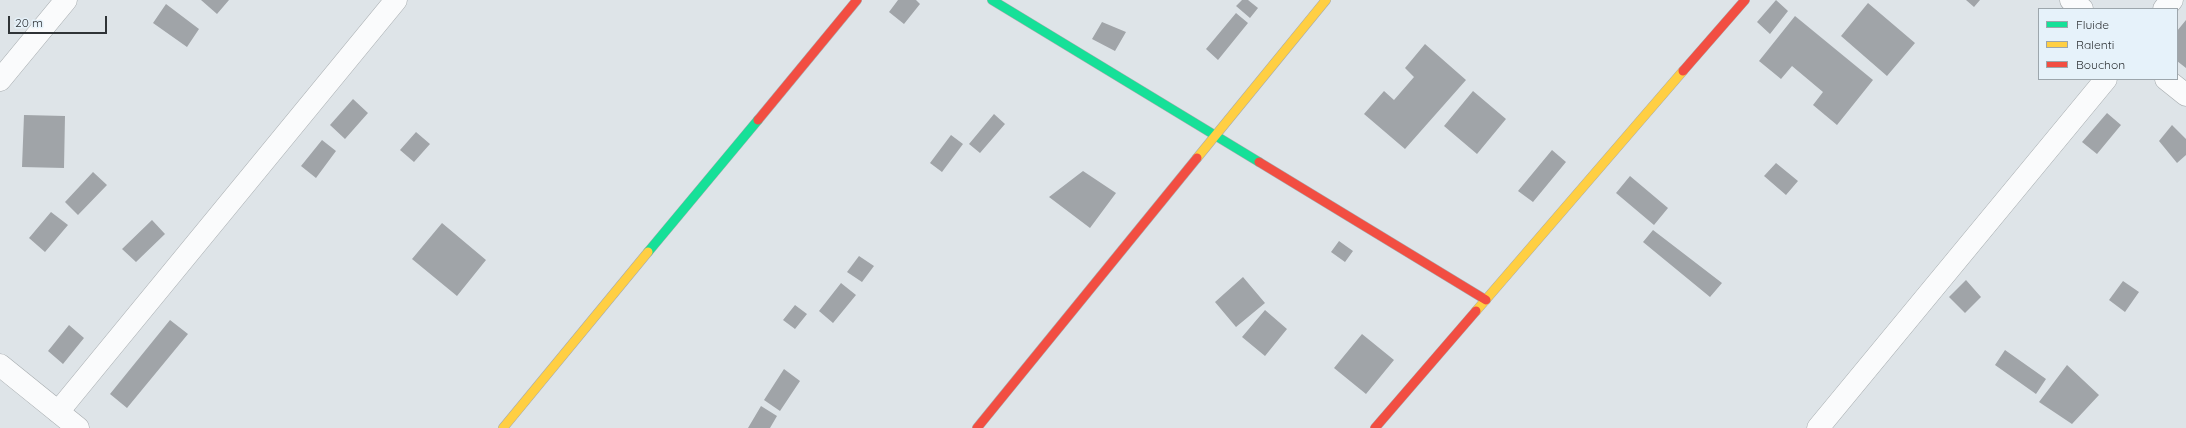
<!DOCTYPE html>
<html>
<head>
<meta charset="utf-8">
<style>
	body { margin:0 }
	#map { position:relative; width:2186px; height:428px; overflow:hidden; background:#dee4e8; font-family:Quicksand,sans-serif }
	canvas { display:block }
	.legend { position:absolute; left:2038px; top:8px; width:140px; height:72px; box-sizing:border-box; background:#e6f2fa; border:1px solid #9da6ac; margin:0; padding:5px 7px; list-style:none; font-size:12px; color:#2f3336 }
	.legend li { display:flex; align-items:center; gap:8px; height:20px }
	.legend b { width:20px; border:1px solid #9da6ac }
	.scale { position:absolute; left:8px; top:16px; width:99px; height:18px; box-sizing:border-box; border:2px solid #2f3336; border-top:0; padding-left:5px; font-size:12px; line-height:14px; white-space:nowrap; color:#2f3336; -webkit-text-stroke:3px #e6f2fa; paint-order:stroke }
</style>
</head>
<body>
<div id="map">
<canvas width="2186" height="428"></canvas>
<ul class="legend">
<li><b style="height:5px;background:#16e098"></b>Fluide</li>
<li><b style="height:5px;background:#ffcf43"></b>Ralenti</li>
<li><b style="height:5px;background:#f24e42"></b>Bouchon</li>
</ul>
<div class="scale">20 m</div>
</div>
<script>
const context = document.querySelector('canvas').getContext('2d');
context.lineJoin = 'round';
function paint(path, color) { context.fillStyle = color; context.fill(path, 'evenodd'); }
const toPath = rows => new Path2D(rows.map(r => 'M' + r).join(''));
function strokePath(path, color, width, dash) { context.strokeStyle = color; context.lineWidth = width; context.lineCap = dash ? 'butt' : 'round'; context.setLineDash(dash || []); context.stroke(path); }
const building = toPath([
	[201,0,229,0,217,14],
	[898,0,916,0,920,4,904,24,889,12],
	[1242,0,1248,0,1258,8,1250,18,1236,6],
	[1776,0,1788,11,1770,34,1757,22],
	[1966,0,1980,0,1974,7],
	[1868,3,1915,43,1887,76,1841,36],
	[166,4,199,29,187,47,153,23],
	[1236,13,1248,23,1218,60,1206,49],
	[1795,16,1873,80,1837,125,1813,105,1823,92,1792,66,1781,79,1759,61],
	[2186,20,2186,68,2177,61,2177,31],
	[1102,22,1126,32,1115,51,1092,39],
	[1425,44,1466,80,1405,149,1364,114,1384,91,1394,100,1414,77,1405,68],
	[1473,91,1506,119,1477,154,1444,126],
	[353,99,368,113,345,139,330,125],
	[2107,113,2121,125,2097,154,2082,142],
	[994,114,1005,124,980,153,969,144],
	[24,115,65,116,64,168,22,167],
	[2172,125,2186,139,2186,155,2177,163,2159,141],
	[416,132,430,144,414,162,400,150],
	[951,135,963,144,942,172,930,163],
	[322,140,336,151,316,178,301,166],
	[1552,150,1566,162,1533,202,1518,191],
	[1776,163,1798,181,1786,195,1764,176],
	[1083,171,1116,193,1090,228,1049,197],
	[93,172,107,185,78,215,65,202],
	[1630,176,1668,208,1654,225,1616,193],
	[51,212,68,225,45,252,29,238],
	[152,220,165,234,136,262,122,249],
	[442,223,486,260,457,296,412,259],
	[1653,230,1722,283,1710,297,1643,242],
	[1339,241,1353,251,1345,262,1331,252],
	[859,256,874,266,862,282,847,272],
	[1243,277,1265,303,1236,327,1215,302],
	[1966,280,1981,297,1965,313,1949,297],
	[2123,281,2139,292,2125,312,2109,300],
	[841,283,856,295,833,323,819,311],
	[795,305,807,314,795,329,783,320],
	[1265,310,1287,329,1265,356,1242,337],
	[170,320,188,334,127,408,110,394],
	[69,325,84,338,63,364,48,351],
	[1362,334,1394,360,1366,394,1334,368],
	[2005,350,2046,379,2036,394,1995,365],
	[2067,365,2099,395,2072,424,2039,402],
	[784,369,800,381,780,411,764,400],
	[761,406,777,416,770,428,748,428]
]);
const street = toPath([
	[2071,0,2082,9],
	[2164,9,2172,0],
	[2166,79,2186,95],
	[0,80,66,0],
	[0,365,78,428],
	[58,412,396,0],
	[1818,428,2106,79]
]);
const fast = toPath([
	[992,0,1259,162],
	[648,252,758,120]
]);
const slow = toPath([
	[1197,158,1326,0],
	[1476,311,1683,71],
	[503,428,648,252]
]);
const jam = toPath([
	[1683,71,1745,0],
	[758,120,857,0],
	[1259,162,1486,300],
	[977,428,1197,158],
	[1375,428,1476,311]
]);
paint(building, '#a0a4a8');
strokePath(street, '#a6abae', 23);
strokePath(fast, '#a6abae', 10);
strokePath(slow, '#a6abae', 10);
strokePath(jam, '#a6abae', 10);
strokePath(street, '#fafbfc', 22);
strokePath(fast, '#16e098', 9);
strokePath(slow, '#ffcf43', 9);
strokePath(jam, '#f24e42', 9);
</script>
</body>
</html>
